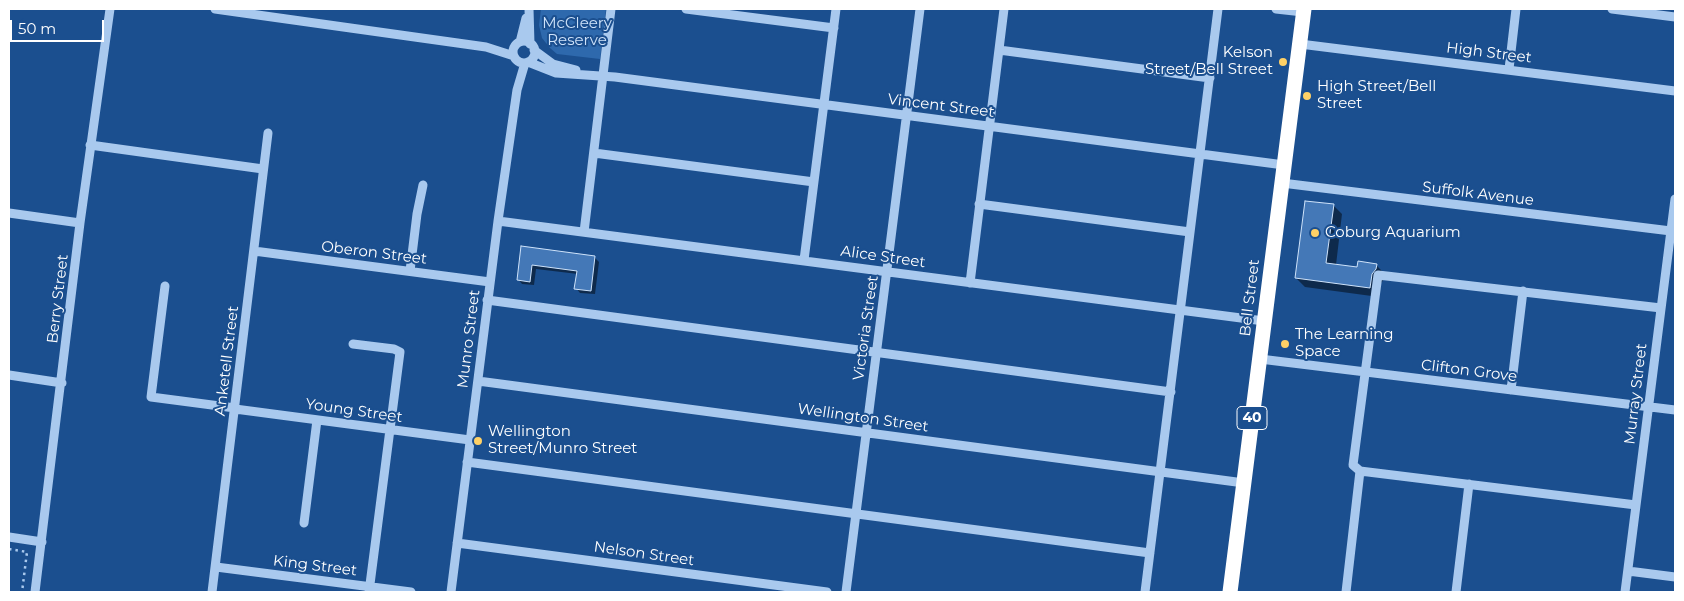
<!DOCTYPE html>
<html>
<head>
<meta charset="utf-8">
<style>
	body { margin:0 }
	#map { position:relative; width:1684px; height:601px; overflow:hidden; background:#1b4f8f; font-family:Montserrat,sans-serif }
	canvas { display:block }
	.frame { position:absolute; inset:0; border:10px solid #fff; pointer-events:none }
	.scale { position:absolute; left:10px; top:20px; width:94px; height:22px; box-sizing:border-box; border:2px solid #fff; border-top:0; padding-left:6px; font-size:15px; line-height:18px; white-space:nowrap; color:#fff; -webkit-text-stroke:4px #1b4f8f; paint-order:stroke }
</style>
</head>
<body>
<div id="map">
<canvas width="1684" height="601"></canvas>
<div class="frame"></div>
<div class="scale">50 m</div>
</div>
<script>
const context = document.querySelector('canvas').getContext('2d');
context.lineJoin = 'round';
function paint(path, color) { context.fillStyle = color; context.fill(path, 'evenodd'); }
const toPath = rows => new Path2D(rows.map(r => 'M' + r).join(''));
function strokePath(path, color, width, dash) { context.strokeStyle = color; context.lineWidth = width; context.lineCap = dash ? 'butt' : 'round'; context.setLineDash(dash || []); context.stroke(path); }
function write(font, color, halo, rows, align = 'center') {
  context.font = font + ' Montserrat,sans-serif'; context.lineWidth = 4; context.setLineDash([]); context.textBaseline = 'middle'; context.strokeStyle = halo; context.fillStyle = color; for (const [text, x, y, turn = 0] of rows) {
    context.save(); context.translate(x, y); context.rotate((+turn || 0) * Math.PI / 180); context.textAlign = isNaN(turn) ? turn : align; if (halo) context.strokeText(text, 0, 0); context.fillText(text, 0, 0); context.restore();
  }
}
const green = toPath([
	[541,9,606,9,600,59,557,54,550,48,542,38,539,25]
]);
const shadow = toPath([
	[1333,205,1342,214,1336,265,1358,268,1376,265,1385,274,1385,278,1381,283,1379,297,1305,287,1296,278],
	[522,248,595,258,599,262,595,294,580,293,576,288,578,274,536,269,534,285,522,284,518,279]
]);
const building = toPath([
	[1305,201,1334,204,1326,263,1357,267,1358,261,1377,264,1376,269,1372,274,1370,288,1295,278,1305,201],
	[521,246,595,256,591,291,574,289,577,271,532,265,530,282,517,280,521,246]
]);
const path = toPath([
	[9,549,27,552,22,592]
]);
const minor = toPath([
	[215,9,486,47,514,56],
	[529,9,530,44],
	[686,9,834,28],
	[1276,9,1303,12],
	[1612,9,1675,17],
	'513 52a11 11 0 1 1 22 0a11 11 0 1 1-22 0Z',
	[520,42,526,18],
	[1300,44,1675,91],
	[534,50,553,64,576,70],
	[999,50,1210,78],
	[528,62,556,73,615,77,1284,165],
	[1509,69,1516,9],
	[90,145,263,169],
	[594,153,814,182],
	[1282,183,1671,231],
	[979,204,1190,232],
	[9,213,80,223],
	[498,221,1264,321],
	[584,232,611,9],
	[254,251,490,282],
	[804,260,836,9],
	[410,271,417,214,423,185],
	[970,283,1004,9],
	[165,286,151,397,235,408],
	[487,300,1171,392],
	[353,344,394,349,400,352,369,592],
	[1260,359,1675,410],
	[9,375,62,383],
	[478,381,1244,483],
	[1511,390,1523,291],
	[235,409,470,440],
	[467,462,1150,553],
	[1636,505,1360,471,1353,465,1378,275,1661,308],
	[304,523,317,420],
	[9,537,42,542],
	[457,543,827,592],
	[216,567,411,592],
	[1628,571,1675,577],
	[35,592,80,223,110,9],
	[212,592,268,133],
	[451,592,498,221,517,90,525,63],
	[846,592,920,9],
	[1145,592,1218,9],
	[1346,592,1360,471],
	[1456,592,1469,484],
	[1625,592,1675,199]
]);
const highway = toPath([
	[1230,592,1304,9]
]);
const markers = [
	[1283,62,5,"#ffd166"],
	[1307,96,5,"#ffd166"],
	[1315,233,5,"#ffd166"],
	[1285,344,5,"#ffd166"],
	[478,441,5,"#ffd166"]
];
const shields = [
	[1252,418,30]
];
const shieldNames = [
	["40",1252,418]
];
const parkNames = [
	["McCleery",577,24],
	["Reserve",577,41]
];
const poiNames = [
	["Kelson",1273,53,"right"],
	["Street/Bell Street",1273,70,"right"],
	["High Street/Bell",1317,87],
	["Street",1317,104],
	["Coburg Aquarium",1325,233],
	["The Learning",1295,335],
	["Space",1295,352],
	["Wellington",488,432],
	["Street/Munro Street",488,449]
];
const streetNames = [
	["High Street",1489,53,7],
	["Vincent Street",941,106,7],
	["Suffolk Avenue",1478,194,7],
	["Oberon Street",374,253,7],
	["Alice Street",883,257,8],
	["Bell Street",1250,298,-83],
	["Berry Street",58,299,-83],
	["Victoria Street",866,328,-82],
	["Munro Street",469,339,-83],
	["Anketell Street",227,361,-83],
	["Clifton Grove",1469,371,7],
	["Murray Street",1636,394,-83],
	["Young Street",354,411,8],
	["Wellington Street",863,418,8],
	["Nelson Street",644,554,8],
	["King Street",315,566,7]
];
paint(green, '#2e69ad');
paint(shadow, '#0007');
paint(building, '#4478b7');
strokePath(building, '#cfe3fa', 1);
strokePath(path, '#a9c9ee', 2.5, [2.5, 4]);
strokePath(minor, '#a9c9ee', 9);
strokePath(highway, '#fff', 15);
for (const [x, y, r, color] of markers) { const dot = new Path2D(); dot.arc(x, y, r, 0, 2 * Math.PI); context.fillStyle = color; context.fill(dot); strokePath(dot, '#1b4f8f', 2); }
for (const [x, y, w] of shields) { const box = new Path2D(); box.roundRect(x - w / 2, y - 11.5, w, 23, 4); context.fillStyle = '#1b4f8f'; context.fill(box); strokePath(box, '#fff', 1); }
write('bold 14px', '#fff', null, shieldNames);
write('15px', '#cfe3fa', '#1b4f8f', parkNames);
write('15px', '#fff', '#1b4f8f', poiNames, 'left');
write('15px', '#fff', '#1b4f8f', streetNames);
</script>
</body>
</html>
